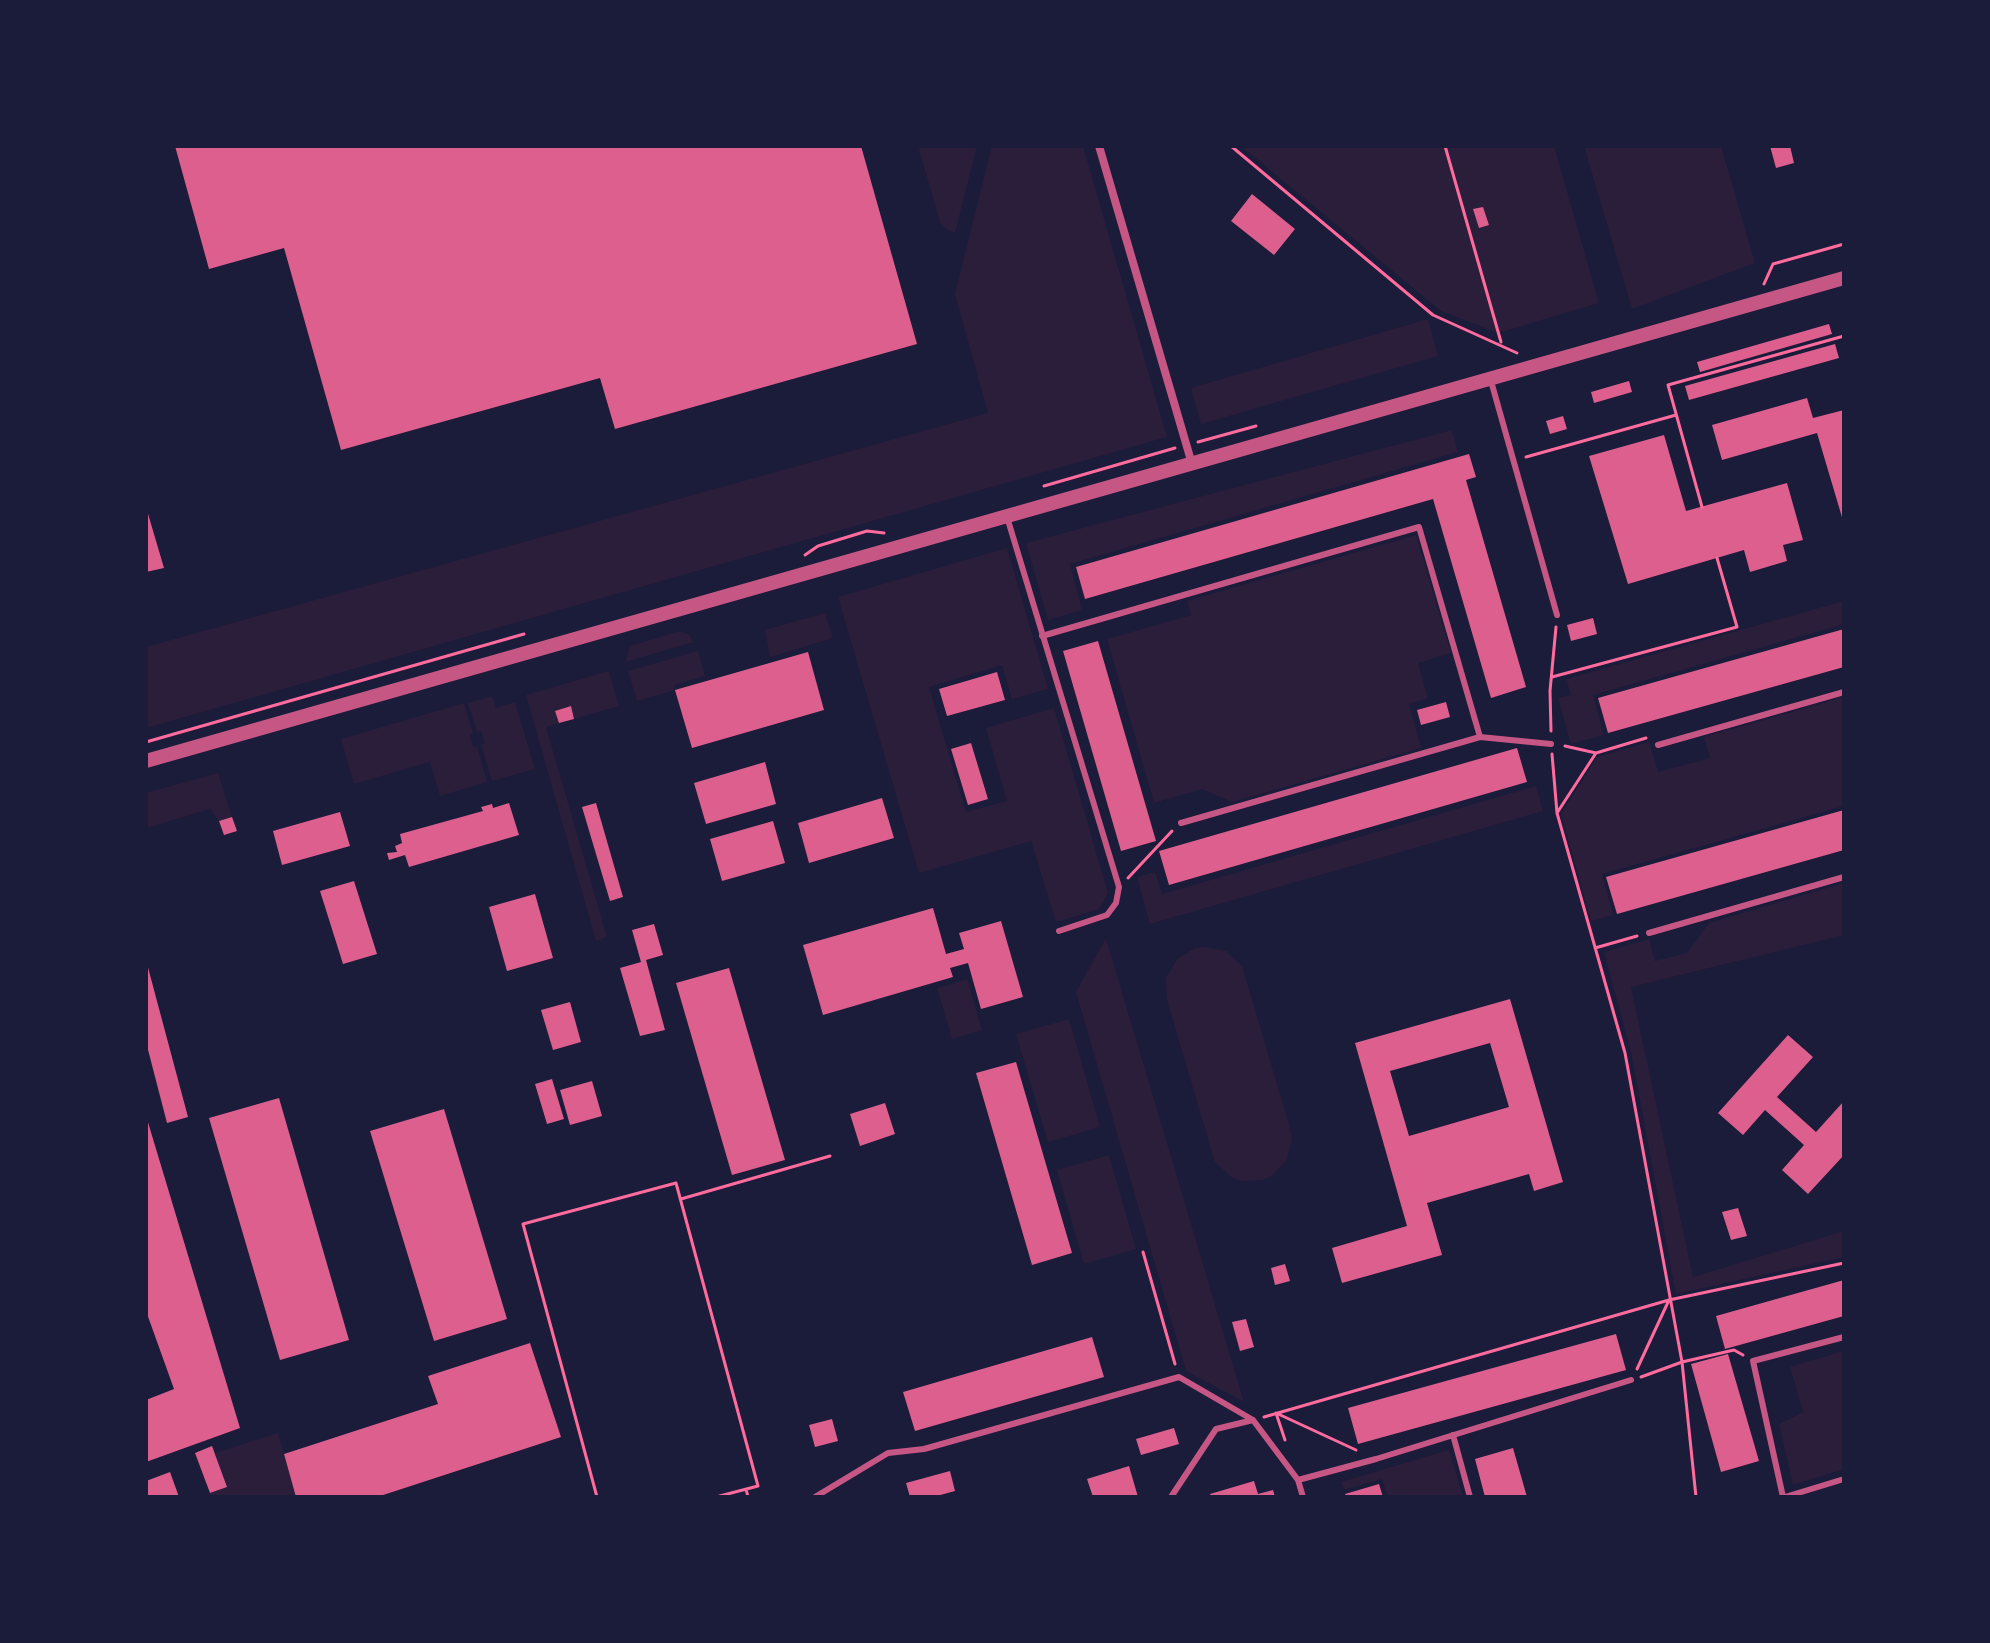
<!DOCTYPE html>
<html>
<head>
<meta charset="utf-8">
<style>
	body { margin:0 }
	#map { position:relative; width:1990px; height:1643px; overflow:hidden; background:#1b1b3a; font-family:"Alegreya Sans",sans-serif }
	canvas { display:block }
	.frame { position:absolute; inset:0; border:148px solid #1b1b3a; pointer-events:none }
</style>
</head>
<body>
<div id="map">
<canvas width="1990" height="1643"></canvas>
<div class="frame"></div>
</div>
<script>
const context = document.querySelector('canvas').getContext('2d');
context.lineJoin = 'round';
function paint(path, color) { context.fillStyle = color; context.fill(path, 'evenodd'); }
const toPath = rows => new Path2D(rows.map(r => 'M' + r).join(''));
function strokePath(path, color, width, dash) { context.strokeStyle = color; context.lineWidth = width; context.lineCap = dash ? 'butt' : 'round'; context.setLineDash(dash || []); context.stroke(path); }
const green = toPath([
	[918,146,977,146,955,233,946,229,940,222],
	[992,146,1083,146,1167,437,146,728,146,647,988,413,955,294],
	[1241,146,1554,146,1599,303,1498,333,1441,311],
	[1584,146,1721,146,1755,263,1632,309],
	[1428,319,1438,356,1201,424,1191,388],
	[1452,430,1458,452,1070,564,1082,610,1048,620,1026,543],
	[1416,535,1451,653,1418,663,1428,698,1409,704,1421,748,1232,802,1202,789,1154,803,1107,639,1191,615,1187,601],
	[1007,548,1048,689,1012,699,1002,665,929,687,966,812,1007,801,986,728,1054,708,1108,893,1099,909,1056,922,1031,841,919,873,838,597],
	[1844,601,1844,624,1593,695,1604,735,1571,744,1558,698,1571,695,1566,679],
	[825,613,833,638,770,657,765,630],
	[680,631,688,634,694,642,625,662,630,646],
	[698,651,705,676,674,685,675,690,637,701,628,671],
	[609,671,619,706,546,727,607,937,596,941,526,695],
	[492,696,496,708,515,702,535,769,492,781,481,745,485,743,481,731,477,732,468,703],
	[1844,697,1844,806,1602,874,1613,915,1591,921,1561,814,1597,757,1649,742,1658,772,1710,758,1704,737],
	[464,703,473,733,470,735,473,747,477,746,487,782,440,796,430,762,354,784,341,739],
	[218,773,232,817,219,821,210,809,146,828,146,793],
	[1536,786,1543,811,1150,924,1137,877,1155,872,1162,894],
	[1844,883,1844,935,1631,987,1693,1277,1844,1231,1844,1257,1676,1294,1631,1052,1604,952,1649,939,1655,961,1687,953,1709,923],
	[1106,938,1244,1402,1186,1371,1076,992],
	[1206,947,1226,951,1242,966,1290,1128,1292,1139,1287,1160,1272,1176,1262,1180,1241,1181,1231,1177,1215,1162,1167,1000,1166,978,1177,959,1195,948],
	[967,979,982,1030,952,1039,937,988],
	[1069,1019,1100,1127,1048,1142,1016,1034],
	[1109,1155,1136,1249,1084,1264,1057,1170],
	[1844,1351,1844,1469,1793,1485,1779,1424,1803,1412,1790,1367],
	[278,1433,296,1497,199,1497,227,1487,215,1453],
	[1449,1450,1463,1497,1388,1497,1382,1479,1344,1490,1341,1482]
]);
const building = toPath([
	[175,146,861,146,917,344,615,429,600,378,341,450,284,248,209,269],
	[1770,146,1790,146,1794,163,1776,168],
	[1252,194,1295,229,1274,255,1231,221],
	[1483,207,1489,225,1479,228,1473,209],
	[1829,324,1832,334,1700,372,1697,362],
	[1835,344,1839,358,1689,400,1685,386],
	[1629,381,1632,392,1594,403,1591,392],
	[1807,398,1813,418,1844,410,1844,524,1817,433,1722,460,1712,425],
	[1563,416,1567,429,1550,434,1546,421],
	[1664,435,1686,511,1787,483,1803,540,1783,545,1787,561,1750,572,1744,550,1628,584,1589,456],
	[1469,454,1476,477,1466,480,1526,687,1491,698,1433,499,1085,599,1076,567],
	[146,507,164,568,146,572],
	[1593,618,1597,634,1571,641,1567,625],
	[1844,629,1844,667,1608,733,1598,698],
	[1098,641,1156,841,1121,851,1063,651],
	[808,652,824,710,692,748,675,690],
	[997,672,1005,700,947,716,939,689],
	[1446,702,1450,717,1421,725,1417,710],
	[571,706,574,719,559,723,555,711],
	[971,743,988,799,968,805,951,749],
	[1517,748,1527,782,1169,885,1159,851],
	[765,762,776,804,706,824,694,783],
	[882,798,894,838,809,863,798,823],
	[509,803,519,835,409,867,405,855,389,860,387,853,397,852,395,846,402,843,400,834,483,811,481,807,492,804,493,808],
	[596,803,623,897,610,901,582,807],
	[1844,810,1844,850,1617,914,1606,877],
	[340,812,350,846,282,865,273,831],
	[232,817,237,831,224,835,219,821],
	[773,821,785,863,722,881,710,839],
	[354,881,377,954,343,964,320,891],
	[535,894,553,958,507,971,489,907],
	[933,908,946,954,964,949,959,933,1001,921,1023,997,981,1009,968,963,950,968,953,977,823,1015,803,945],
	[654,924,663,955,646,960,665,1030,640,1036,620,968,641,962,632,930],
	[146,960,188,1117,167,1123,146,1042],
	[729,968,785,1160,732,1175,676,983],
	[1510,999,1563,1182,1534,1191,1529,1174,1427,1203,1442,1255,1342,1283,1332,1248,1407,1226,1355,1043],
	[1490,1043,1509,1107,1409,1136,1390,1071],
	[570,1002,581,1042,553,1050,541,1010],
	[1788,1035,1813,1057,1777,1097,1816,1132,1844,1101,1844,1155,1808,1194,1782,1170,1804,1145,1765,1110,1743,1135,1718,1113],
	[1016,1062,1072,1253,1032,1265,976,1073],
	[552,1079,564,1119,547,1124,535,1084],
	[592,1081,602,1116,570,1125,560,1090],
	[279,1098,349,1340,280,1360,209,1118],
	[885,1103,895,1134,860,1146,850,1114],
	[444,1109,507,1319,434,1341,370,1131],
	[147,1119,240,1428,146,1462,146,1400,174,1389,146,1311],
	[1738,1208,1747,1236,1731,1240,1722,1212],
	[1285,1264,1290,1281,1275,1285,1271,1268],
	[1844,1280,1844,1316,1725,1349,1716,1316],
	[1246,1319,1254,1347,1240,1351,1232,1322],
	[1616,1334,1626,1370,1358,1444,1348,1408],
	[1092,1337,1104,1377,915,1431,903,1392],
	[530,1343,561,1437,377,1497,296,1497,284,1454,438,1404,428,1376],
	[1728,1354,1759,1461,1721,1472,1691,1364],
	[832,1419,838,1441,815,1447,809,1425],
	[1174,1428,1179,1444,1141,1455,1136,1439],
	[212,1446,227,1487,210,1493,195,1453],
	[1513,1448,1527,1497,1485,1497,1475,1459],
	[1129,1466,1138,1497,1093,1497,1087,1479],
	[950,1471,955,1491,933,1497,910,1497,906,1483],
	[170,1472,179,1497,146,1497,146,1481],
	[1254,1481,1258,1494,1273,1490,1275,1497,1211,1497,1210,1494],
	[1379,1484,1383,1497,1346,1497,1345,1494]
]);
const path = toPath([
	[1231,146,1433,315,1517,353],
	[1445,146,1501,342],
	[1764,284,1773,264,1844,244],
	[1198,442,1256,426],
	[1526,457,1676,415],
	[1044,486,1175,448],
	[1702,507,1668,385,1844,336],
	[805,555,818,546,867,531,884,533],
	[1552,677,1737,627,1717,558],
	[1551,731,1550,691,1556,627],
	[146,742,524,634],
	[1565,746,1596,753,1646,738],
	[1552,754,1557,813,1625,1053,1682,1362,1696,1497],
	[1557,813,1596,753],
	[1128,878,1172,831],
	[1595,948,1637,936],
	[681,1199,830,1156],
	[1143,1252,1175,1364],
	[1637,1369,1669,1300],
	[1641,1377,1682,1362,1734,1350,1743,1355],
	[1276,1413,1356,1450],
	[1276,1413,1285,1440],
	[1264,1417,1669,1300,1844,1263],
	[746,1489,748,1497],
	[597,1497,523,1224,676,1183,758,1486,716,1497]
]);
const service = toPath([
	[1491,381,1557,615],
	[1007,517,1119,887,1116,903,1107,915,1059,931],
	[1042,636,1419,527,1480,737,1181,823],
	[1480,737,1551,744],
	[1658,745,1844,692],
	[1649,933,1844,877],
	[1453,1435,1470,1497],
	[815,1497,888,1453,924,1449,1179,1377,1253,1420,1298,1480],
	[1171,1497,1216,1429,1253,1420],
	[1303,1497,1298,1480,1376,1459,1631,1380],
	[1783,1497,1753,1361,1844,1337],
	[1785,1497,1844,1479]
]);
const minor = toPath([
	[1099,146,1192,464]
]);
const tertiary = toPath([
	[146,761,1844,278]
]);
paint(green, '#2a1e3b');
paint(building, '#dd5f8e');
strokePath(path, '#ff6b9d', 3);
strokePath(service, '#c65784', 6);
strokePath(minor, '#c65784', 8);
strokePath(tertiary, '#c65784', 14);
</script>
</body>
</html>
